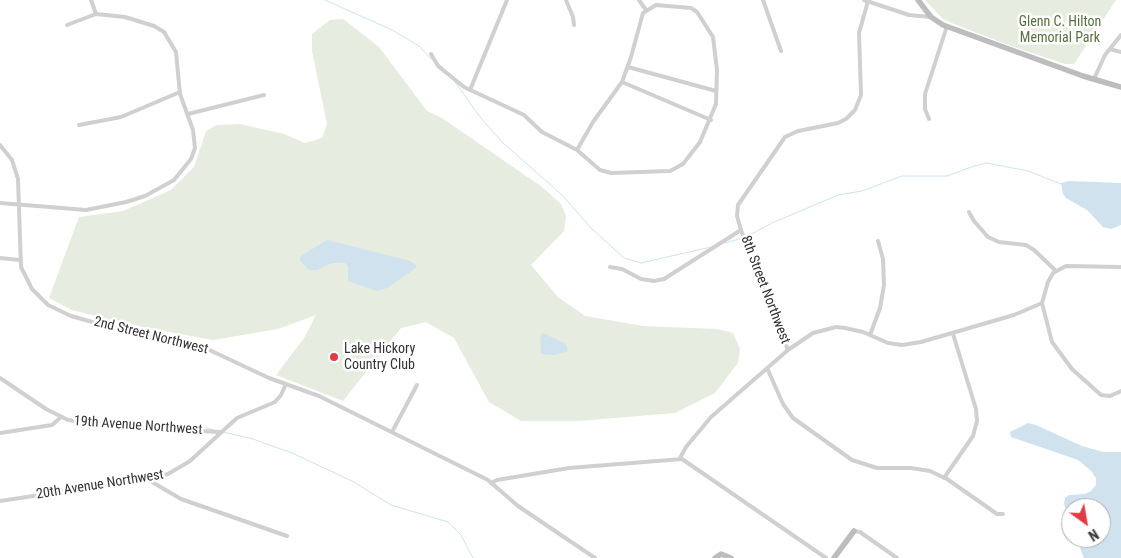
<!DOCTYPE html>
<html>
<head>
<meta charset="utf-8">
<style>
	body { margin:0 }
	#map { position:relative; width:1121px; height:558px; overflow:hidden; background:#fff; font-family:"Roboto Condensed",sans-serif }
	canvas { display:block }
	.north { position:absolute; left:1061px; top:498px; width:50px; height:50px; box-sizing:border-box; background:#fff; border:1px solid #adadad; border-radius:50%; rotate:148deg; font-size:14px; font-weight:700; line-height:20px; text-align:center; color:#333 }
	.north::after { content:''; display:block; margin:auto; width:18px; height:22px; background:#e63946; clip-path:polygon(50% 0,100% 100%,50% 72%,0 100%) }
</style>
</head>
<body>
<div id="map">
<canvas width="1121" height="558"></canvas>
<div class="north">N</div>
</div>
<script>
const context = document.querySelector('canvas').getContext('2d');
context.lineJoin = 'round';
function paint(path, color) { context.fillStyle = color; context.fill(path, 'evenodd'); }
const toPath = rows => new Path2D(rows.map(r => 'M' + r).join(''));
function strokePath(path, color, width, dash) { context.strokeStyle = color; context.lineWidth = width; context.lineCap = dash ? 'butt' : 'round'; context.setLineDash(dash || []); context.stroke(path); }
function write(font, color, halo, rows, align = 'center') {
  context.font = font + ' "Roboto Condensed",sans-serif'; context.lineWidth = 5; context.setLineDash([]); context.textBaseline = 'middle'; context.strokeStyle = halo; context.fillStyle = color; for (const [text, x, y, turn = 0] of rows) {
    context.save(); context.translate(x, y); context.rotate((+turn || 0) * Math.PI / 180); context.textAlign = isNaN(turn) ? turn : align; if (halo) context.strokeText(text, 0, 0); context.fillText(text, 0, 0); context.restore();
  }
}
const green = toPath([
	[925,0,1116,0,1074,64,1065,64,1011,46,954,24,943,19],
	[343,19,379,47,427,111,442,118,542,187,561,204,566,216,564,231,531,265,558,297,585,316,643,326,717,329,733,333,740,349,738,363,715,393,675,413,579,421,521,421,489,402,454,338,426,322,401,328,343,401,276,375,304,338,316,315,278,329,213,340,127,324,72,310,49,298,79,217,123,211,171,190,194,167,206,131,216,125,240,124,284,134,305,143,322,138,327,124,312,51,312,34,330,20]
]);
const water = toPath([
	[1069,181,1121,183,1121,225,1111,229,1103,227,1087,210,1066,198,1063,194,1061,183],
	[327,240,410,261,416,265,416,268,387,288,377,291,348,281,348,266,345,263,332,263,317,270,309,270,300,260,301,256],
	[543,333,566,344,568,351,555,355,541,354,540,336],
	[1028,423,1036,425,1082,446,1103,452,1121,452,1121,558,1084,558,1076,538,1101,538,1101,508,1071,508,1071,524,1064,504,1065,498,1069,495,1085,494,1091,491,1096,485,1096,478,1091,471,1078,460,1011,437,1010,432]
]);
const stream = toPath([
	[325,0,392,30,419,46,431,59],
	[437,62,443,68],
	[455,82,480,117,502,142,561,194,592,229,624,258,641,263,711,247],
	[746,237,772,223,838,195,862,191,902,176,947,176,974,166,987,163,1028,171,1061,184],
	[725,243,743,238],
	[198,426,214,430],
	[223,432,253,439,292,453,352,481,391,505,448,522,461,535,473,558]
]);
const street = toPath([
	[91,0,96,14],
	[566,0,573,17,574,25],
	[639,0,646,10],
	[763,0,781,51],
	[864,0,909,15,931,17],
	[1110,49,1121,52],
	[431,54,438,66,464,87,524,115,542,132,577,150,600,170,611,173,670,171,683,164,700,142,716,104,717,70,713,37,697,12,691,8,656,5,643,13,631,57,622,82,593,122,577,150],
	[628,67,716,91],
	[1094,79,1105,55,1121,35],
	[622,82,711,120],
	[470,90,507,0],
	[188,114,264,95],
	[929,119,925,109,925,94,947,26],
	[79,125,121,117,180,92],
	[0,145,12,160,18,179,21,267,32,289,48,305,71,316,110,327,203,347,269,378,319,396,488,480,518,506,595,558],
	[0,203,86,210,126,202,145,196,174,180,191,159,195,148,193,130,180,94,176,52,164,32,154,26,125,17,96,14,67,25],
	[969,212,974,221,988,237,999,242,1026,245,1034,250,1056,271],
	[0,258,20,260],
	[610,267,622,269,641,279,654,281,664,279,741,230],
	[1042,303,1052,342,1072,369,1101,395,1110,396,1121,391],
	[870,335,880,308,884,285,883,259,878,241],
	[788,350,741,230,737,216,738,205,785,137,798,131,838,123,846,119,855,110,861,95,859,33,868,1],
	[767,368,783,404,793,418,852,460,877,468,911,468,930,471,947,479,997,514,1003,514],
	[0,378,46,409,68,420,120,427,220,432],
	[392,432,417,385],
	[0,433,52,425,60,418],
	[680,458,686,447,711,417,788,350,813,333,836,327,845,328,863,332,888,343,902,345,921,342,1014,315,1042,303,1048,282,1053,273,1066,266,1121,267],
	[944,478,973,436,977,421,976,409,953,334],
	[147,479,181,499,287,536],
	[491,483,497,480,569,468,682,459,826,558],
	[0,501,147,479,168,474,190,461,237,418,275,402,281,395,286,384],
	[854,531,860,532,897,558]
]);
const secondary = toPath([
	[918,0,931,17,943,25,1083,76,1121,87],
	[715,558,721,554,731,558],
	[834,558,854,531]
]);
const markers = [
	[334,357,5,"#e63946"]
];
const parkNames = [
	["Glenn C. Hilton",1060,22],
	["Memorial Park",1060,38]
];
const streetNames = [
	["8th Street Northwest",765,290,69],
	["2nd Street Northwest",151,336,14],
	["19th Avenue Northwest",138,426,4],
	["20th Avenue Northwest",100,485,-9]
];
const poiNames = [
	["Lake Hickory",344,349],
	["Country Club",344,365]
];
paint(green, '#e6ecdf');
paint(water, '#cfe2ee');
strokePath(stream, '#cfe2ee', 1);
strokePath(street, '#d0d0d0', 4);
strokePath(secondary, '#bdbdbd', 5.5);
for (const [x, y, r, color] of markers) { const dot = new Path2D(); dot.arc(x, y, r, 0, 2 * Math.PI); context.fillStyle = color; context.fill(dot); strokePath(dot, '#fff', 2); }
write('14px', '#56703f', '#fff', parkNames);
write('14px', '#333', '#fff', streetNames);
write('14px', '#333', '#fff', poiNames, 'left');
</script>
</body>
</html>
